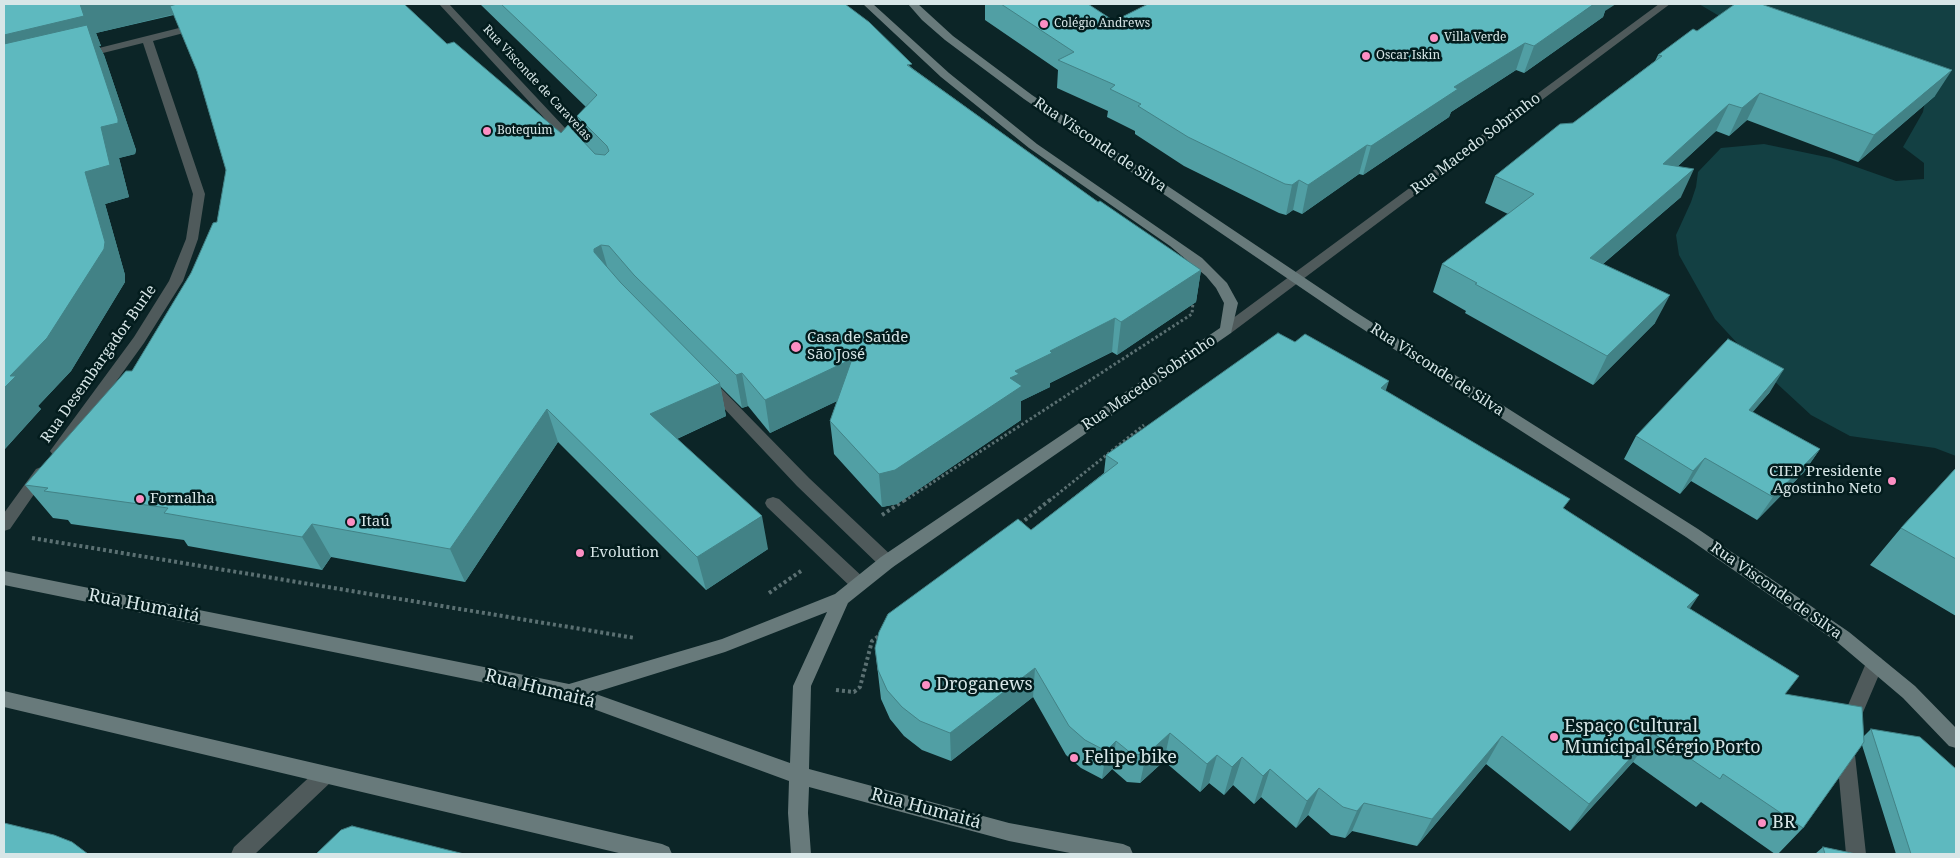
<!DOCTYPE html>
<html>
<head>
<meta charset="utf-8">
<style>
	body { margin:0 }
	#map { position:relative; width:1960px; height:858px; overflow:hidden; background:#0c2527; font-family:"Noto Serif",serif }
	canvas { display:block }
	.frame { position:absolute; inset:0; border:5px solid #d7e6e7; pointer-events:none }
</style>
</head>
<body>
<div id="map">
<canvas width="1960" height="858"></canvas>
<div class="frame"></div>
</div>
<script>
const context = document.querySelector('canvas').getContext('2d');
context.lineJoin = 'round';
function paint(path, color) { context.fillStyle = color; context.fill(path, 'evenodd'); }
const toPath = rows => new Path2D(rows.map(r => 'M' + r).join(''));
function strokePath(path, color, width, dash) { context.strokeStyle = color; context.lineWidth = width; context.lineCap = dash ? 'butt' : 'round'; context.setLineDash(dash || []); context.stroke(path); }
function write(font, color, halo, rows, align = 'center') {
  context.font = font + ' "Noto Serif",serif'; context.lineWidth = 5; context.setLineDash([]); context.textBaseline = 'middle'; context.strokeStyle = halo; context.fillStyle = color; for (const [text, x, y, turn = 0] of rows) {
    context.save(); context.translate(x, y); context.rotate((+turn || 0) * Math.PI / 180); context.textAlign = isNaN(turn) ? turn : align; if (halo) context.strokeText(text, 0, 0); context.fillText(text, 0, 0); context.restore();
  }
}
const green = toPath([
	[1699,4,1956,4,1956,456,1935,448,1850,436,1811,415,1759,367,1715,319,1679,255,1676,235,1691,202,1696,187,1698,172,1721,148,1764,144,1831,158,1896,181,1924,179,1924,163,1903,147,1923,112,1926,95,1726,20]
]);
const pathFar1 = toPath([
	[904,501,1192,314,1193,302],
	[1049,501,1144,425]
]);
const path = toPath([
	[882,515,906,499],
	[1020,524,1051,499],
	[32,538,635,638],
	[769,593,801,571],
	[836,690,854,692,860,687,872,641,880,635]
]);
const lane = toPath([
	[709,379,714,381,809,478,893,557,895,562,893,567,887,569,881,567,797,486,704,387,702,384,704,381,709,379],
	[773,497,779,499,865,579,867,584,865,589,859,591,853,589,767,507,765,503,767,499,773,497],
	[1875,655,1881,658,1884,663,1858,724,1856,730,1849,732,1842,730,1840,724,1866,663,1869,658,1875,655],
	[1845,738,1852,740,1854,746,1866,854,1846,854,1836,746,1838,740,1845,738]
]);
const street = toPath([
	[439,4,449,4,580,144,582,146,580,148,572,148,439,4],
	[1659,4,1670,4,1231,333,1221,333,1219,330,1221,327,1659,4],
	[199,23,204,26,203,28,153,41,205,194,198,239,183,281,144,343,63,455,58,456,53,455,50,451,53,447,134,337,169,281,186,239,193,194,143,43,83,58,78,55,79,53,199,23],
	[41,467,46,469,49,473,46,477,10,529,4,531,4,513,36,469,41,467],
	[324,767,331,770,334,776,331,782,255,854,231,854,234,847,317,770,324,767]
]);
const secondary = toPath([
	[863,4,873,4,949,73,1037,144,1202,258,1227,283,1238,303,1231,333,893,567,848,603,811,686,809,769,1009,823,1123,844,1130,847,1133,854,1075,854,1009,841,809,787,808,813,811,854,791,854,788,813,789,781,569,700,4,585,4,571,569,684,722,639,835,594,881,557,1220,328,1224,303,1216,288,1206,276,1170,246,1029,148,941,77,863,4],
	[827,612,793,686,790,763,593,693,725,652,827,612],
	[908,4,918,4,953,36,1032,95,1354,311,1698,529,1849,632,1915,686,1956,728,1956,748,1949,746,1903,698,1837,642,1686,537,1344,317,1024,99,945,40,922,20,908,4],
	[4,691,662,844,669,847,672,854,623,854,4,707,4,691]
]);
const wall = toPath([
	[4,4,404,4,447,44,561,133,585,143,577,116,586,107,480,4,845,4,912,68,1098,202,1201,270,1196,302,1117,355,1112,352,1050,383,1050,387,1021,401,1021,420,897,504,882,507,834,454,830,421,837,401,770,433,748,406,742,408,720,386,726,416,677,439,768,549,706,590,558,442,465,582,331,557,322,570,188,546,184,540,71,524,68,520,53,518,25,485,132,371,191,273,217,222,226,170,197,71,174,15,96,33,101,46,99,46,104,55,136,150,135,154,119,158,129,197,105,204,125,275,125,282,71,371,38,406,41,409,4,450],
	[985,4,1088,4,1114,21,1605,11,1603,17,1524,73,1516,70,1451,112,1449,117,1363,175,1359,174,1302,214,1293,210,1286,215,1279,213,1184,166,1135,134,1135,131,1107,117,1108,111,1057,88,1058,70,985,20],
	[1658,55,1935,96,1858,162,1747,120,1729,136,1716,131,1678,166,1681,197,1603,264,1655,323,1593,385,1465,313,1466,311,1433,292,1442,264,1508,214,1485,203,1495,176,1573,123,1655,61],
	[1295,342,1385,391,1565,509,1689,609,1785,694,1863,737,1871,729,1956,854,1896,854,1862,745,1803,828,1778,854,1775,854,1701,802,1696,807,1633,762,1570,831,1486,764,1417,846,1352,831,1345,838,1331,835,1308,815,1296,828,1261,797,1254,804,1233,785,1224,795,1209,783,1200,792,1164,761,1140,783,1127,782,1112,769,1102,779,1081,768,1066,755,1033,697,951,761,922,750,904,736,890,719,881,699,875,648,1031,530,1104,473,1106,455],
	[1770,392,1752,412,1820,449,1804,472,1757,520,1691,481,1680,494,1624,459,1636,436],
	[1956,468,1956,616,1870,565,1901,528],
	[1823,847,1856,854,1815,854]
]);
const shadedWall = toPath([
	[80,4,272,4,175,14,96,33,101,46,99,46,104,55,136,150,135,154,119,158,129,197,105,204,125,275,125,282,71,371,38,406,41,409,4,450,4,388,10,376,4,35],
	[1594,4,1616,4,1605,11,1603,17,1524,73,1534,46],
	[1525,43,1516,70,1451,112,1449,117,1363,175,1371,146,1454,87],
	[1952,70,1935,96,1858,162,1874,135],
	[1760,93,1747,120,1729,136,1742,108],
	[1729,104,1716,131,1650,192,1663,164],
	[1367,145,1359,174,1302,214,1308,185],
	[1694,169,1681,197,1577,286,1590,258],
	[1299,180,1293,210,1286,215,1292,185],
	[601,245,610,277,594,252,594,249],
	[1201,270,1196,302,1117,355,1121,322],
	[1670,295,1655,323,1593,385,1607,356],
	[1115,318,1112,352,1050,383,1050,387,1021,401,1021,420,897,504,882,507,879,474,1010,378,1015,371,1050,351],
	[852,359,856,392,770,433,765,400],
	[1784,369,1770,392,1735,433,1749,410],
	[742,373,748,406,742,408,736,375],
	[1389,381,1379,411,1381,388],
	[720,383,726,416,659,447,650,414],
	[547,409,558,442,465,582,450,549],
	[1820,449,1804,472,1757,520,1773,497],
	[1705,458,1691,481,1680,494,1693,471],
	[762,516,768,549,706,590,697,557],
	[312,524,331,557,322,570,302,537],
	[1699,595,1679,625,1687,607],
	[1035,668,1033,697,951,761,950,733],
	[1170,733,1164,761,1140,783,1146,755],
	[1653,733,1633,762,1570,831,1589,804],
	[1502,736,1486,764,1417,846,1432,819],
	[1116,741,1112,769,1102,779,1106,751],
	[1217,755,1209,783,1200,792,1207,764],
	[1242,757,1233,785,1224,795,1232,767],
	[1270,769,1261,797,1254,804,1263,776],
	[1319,788,1308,815,1296,828,1307,801],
	[1364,803,1352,831,1345,838,1357,811]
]);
const building = toPath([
	[4,4,80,4,84,16,4,35,4,4],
	[177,4,404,4,447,44,454,42,561,133,568,125,595,154,605,155,609,151,607,146,577,116,597,95,501,4,845,4,869,22,912,64,907,65,1098,202,1100,201,1201,270,1121,322,1115,318,1050,351,1052,353,1015,371,1019,374,1010,378,1022,386,895,470,879,474,830,421,852,359,765,400,742,373,736,375,634,275,609,246,601,245,594,249,594,252,621,283,720,383,650,414,762,516,697,557,547,409,450,549,312,524,302,537,164,513,168,508,44,491,48,488,25,485,126,371,132,371,191,273,213,223,217,222,226,170,197,71,170,6,177,4],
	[1001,4,1088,4,1114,21,1148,4,1594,4,1534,46,1525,43,1454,87,1458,89,1371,146,1367,145,1308,185,1299,180,1292,185,1285,184,1188,137,1138,106,1141,104,1110,89,1115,85,1058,60,1074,52,1001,4],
	[1735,4,1761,4,1952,70,1874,135,1760,93,1742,108,1729,104,1663,164,1694,169,1590,258,1670,295,1607,356,1475,284,1477,283,1442,264,1534,194,1495,176,1560,124,1573,123,1662,56,1658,55,1693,29,1697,31,1735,4],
	[87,25,118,119,118,123,101,127,110,165,85,172,105,242,104,249,47,338,10,376,16,376,4,388,4,44,87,25],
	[1278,333,1295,342,1305,334,1389,381,1381,388,1570,499,1563,508,1699,595,1687,607,1799,676,1785,694,1862,707,1864,742,1803,828,1723,774,1720,779,1653,733,1589,804,1502,736,1432,819,1364,803,1357,811,1343,807,1319,788,1307,801,1270,769,1263,776,1242,757,1232,767,1217,755,1207,764,1170,733,1146,755,1132,754,1116,741,1106,751,1085,740,1069,726,1035,668,950,733,920,721,902,707,887,690,878,670,875,648,879,632,888,614,1018,519,1031,530,1118,463,1106,455,1278,333],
	[1728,339,1784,369,1749,410,1820,449,1773,497,1705,458,1693,471,1636,436,1728,339],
	[1956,468,1956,559,1901,528,1956,468],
	[1871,729,1920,737,1956,769,1956,854,1911,854,1871,729],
	[4,823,54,835,72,842,88,854,4,854,4,823],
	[352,826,464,854,316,854,341,830,352,826],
	[1823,847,1856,854,1825,854,1823,847]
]);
const markers = [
	[1044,24,5,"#fc8fc3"],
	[1434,38,5,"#fc8fc3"],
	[1366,56,5,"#fc8fc3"],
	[487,131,5,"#fc8fc3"],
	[796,347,6,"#fc8fc3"],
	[1892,481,5,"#fc8fc3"],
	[140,499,5,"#fc8fc3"],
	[351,522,5,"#fc8fc3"],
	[580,553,5,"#fc8fc3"],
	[926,685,5,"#fc8fc3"],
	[1554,737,5,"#fc8fc3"],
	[1074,758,5,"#fc8fc3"],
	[1762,823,5,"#fc8fc3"]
];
const farPoinames = [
	["Colégio Andrews",1054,24],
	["Villa Verde",1444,38],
	["Oscar Iskin",1376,56],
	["Botequim",497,131]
];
const farStreetnames = [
	["Rua Visconde de Caravelas",537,83,47]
];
const streetNames = [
	["Rua Macedo Sobrinho",1476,144,-37],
	["Rua Visconde de Silva",1100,145,34],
	["Rua Desembargador Burle",99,364,-55],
	["Rua Visconde de Silva",1437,370,33],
	["Rua Macedo Sobrinho",1149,383,-34],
	["Rua Visconde de Silva",1776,591,35]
];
const poiNames = [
	["Casa de Saúde",807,338],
	["São José",807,355],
	["CIEP Presidente",1882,472,"right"],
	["Agostinho Neto",1882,489,"right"],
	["Fornalha",150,499],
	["Itaú",361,522],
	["Evolution",590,553]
];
const nearStreetnames = [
	["Rua Humaitá",144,606,11],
	["Rua Humaitá",540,689,14],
	["Rua Humaitá",926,809,15]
];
const nearPoinames = [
	["Droganews",936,685],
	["Espaço Cultural",1564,727],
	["Municipal Sérgio Porto",1564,748],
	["Felipe bike",1084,758],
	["BR",1772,823]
];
paint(green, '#134043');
strokePath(pathFar1, '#5b7072', 3, [2.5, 2.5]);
strokePath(path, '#5b7072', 4, [3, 3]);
paint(lane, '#4f5a5b');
paint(street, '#4f5a5b');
paint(secondary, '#687a7b');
paint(wall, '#519fa4');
paint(shadedWall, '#428286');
paint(building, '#5eb9bf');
strokePath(building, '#428286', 1);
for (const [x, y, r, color] of markers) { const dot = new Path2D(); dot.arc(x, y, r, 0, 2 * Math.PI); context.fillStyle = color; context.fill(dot); strokePath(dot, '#031c1d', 2); }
write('12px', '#d7e6e7', '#031c1d', farPoinames, 'left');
write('12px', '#d7e6e7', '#031c1d', farStreetnames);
write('15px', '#d7e6e7', '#031c1d', streetNames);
write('15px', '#d7e6e7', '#031c1d', poiNames, 'left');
write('18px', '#d7e6e7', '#031c1d', nearStreetnames);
write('18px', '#d7e6e7', '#031c1d', nearPoinames, 'left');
</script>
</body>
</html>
